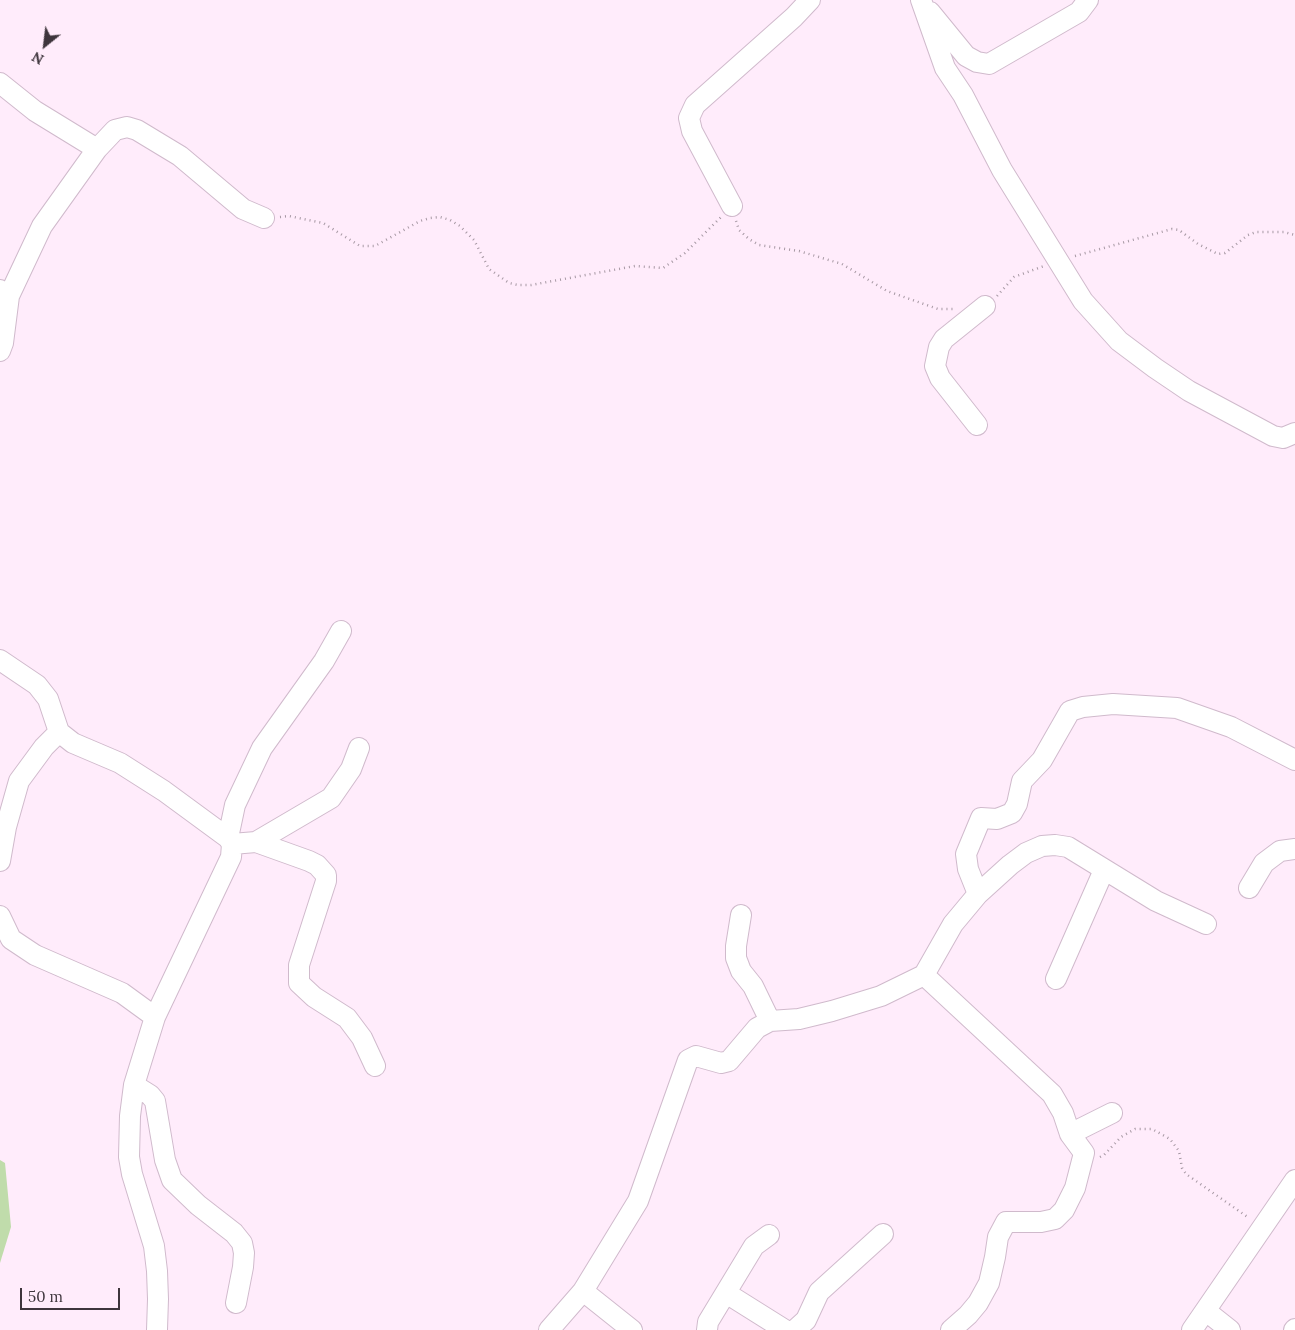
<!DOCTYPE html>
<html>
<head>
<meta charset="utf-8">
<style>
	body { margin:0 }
	#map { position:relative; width:1295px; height:1330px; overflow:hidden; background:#ffecfb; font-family:Lora,serif }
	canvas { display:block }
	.north { position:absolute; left:20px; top:20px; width:50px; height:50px; -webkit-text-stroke:4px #ffecfb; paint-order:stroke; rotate:209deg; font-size:14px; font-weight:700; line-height:20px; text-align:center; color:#3e353c }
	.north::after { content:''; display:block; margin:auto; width:18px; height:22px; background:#3e353c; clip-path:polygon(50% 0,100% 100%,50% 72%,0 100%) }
	.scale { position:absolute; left:20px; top:1288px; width:100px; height:22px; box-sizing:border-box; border:2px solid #3e353c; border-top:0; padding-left:6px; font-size:15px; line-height:18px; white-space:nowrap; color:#3e353c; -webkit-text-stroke:4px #ffecfb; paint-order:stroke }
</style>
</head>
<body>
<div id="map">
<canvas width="1295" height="1330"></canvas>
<div class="north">N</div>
<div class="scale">50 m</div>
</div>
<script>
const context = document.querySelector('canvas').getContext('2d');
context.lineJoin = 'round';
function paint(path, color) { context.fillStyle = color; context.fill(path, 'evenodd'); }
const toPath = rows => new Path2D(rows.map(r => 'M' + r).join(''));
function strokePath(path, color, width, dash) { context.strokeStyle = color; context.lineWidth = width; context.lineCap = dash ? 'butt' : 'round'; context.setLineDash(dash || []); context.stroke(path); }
const green = toPath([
	[0,1160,5,1163,11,1227,0,1263]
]);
const path = toPath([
	[280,217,289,216,323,223,360,246,375,246,420,221,430,218,440,217,450,220,460,226,474,240,489,269,509,283,518,285,531,285,635,266,663,268,685,253,721,217],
	[736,221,739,230,749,239,759,245,799,251,842,264,887,291,938,309,956,309],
	[1075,256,1172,229,1179,230,1198,244,1218,254,1225,253,1248,235,1256,232,1284,232,1295,235],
	[997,296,1014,277,1044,266],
	[1100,1157,1104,1155,1121,1137,1135,1129,1152,1129,1170,1139,1179,1151,1182,1168,1186,1174,1249,1218]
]);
const minor = toPath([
	[921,0,945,68,963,95,1002,170,1083,301,1119,341,1155,368,1189,391,1273,436,1283,438,1295,433],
	[930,12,966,56,977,62,989,64,1079,12,1088,0],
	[0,83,35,111,97,149],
	[732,206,692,131,689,118,695,105,794,17,810,0],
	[0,290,9,296,3,343,0,351],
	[9,296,42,226,97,149,115,130,127,127,137,130,180,156,243,209,264,218],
	[977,425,940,378,935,366,939,347,944,339,985,306],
	[0,660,37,685,48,699,59,732,73,743,120,763,164,791,228,838,232,844,231,857,155,1017,134,1085,130,1116,129,1157,132,1174,154,1246,157,1271,158,1299,157,1330],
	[228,838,235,805,262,748,324,661,341,631],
	[256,842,331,798,351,769,359,748],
	[232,844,256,842,309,861,317,865,326,875,326,881,299,965,299,983,314,997,347,1018,362,1038,375,1066],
	[0,861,6,827,19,781,44,747,59,732],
	[1249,888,1264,863,1280,851,1295,849],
	[978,894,968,869,966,854,981,818,997,819,1012,813,1017,804,1022,781,1042,760,1070,711,1083,707,1113,704,1177,708,1231,727,1295,760],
	[741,915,736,946,736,958,741,971,753,986,770,1021],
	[0,916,11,939,35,955,122,993,155,1017],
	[924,975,1052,1094,1063,1113,1070,1134],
	[1056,979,1104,870],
	[134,1085,150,1095,155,1101,165,1160,172,1180,198,1205,234,1233,242,1243,244,1253,243,1267,236,1303],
	[583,1291,632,1330],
	[726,1293,785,1330],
	[1206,1311,1230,1330],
	[549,1330,583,1291,638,1201,688,1060,696,1056,721,1063,729,1061,757,1028,770,1021,799,1019,832,1011,881,996,924,975,953,924,978,894,1010,865,1026,853,1042,846,1055,845,1068,847,1156,901,1206,924],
	[707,1330,708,1322,754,1246,769,1235],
	[795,1330,806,1320,819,1292,883,1234],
	[951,1330,968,1315,978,1303,989,1283,995,1257,998,1237,1006,1222,1041,1222,1055,1219,1064,1210,1075,1188,1084,1153,1070,1134,1112,1113],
	[1192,1330,1295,1180],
	[1294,1330,1295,1329]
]);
paint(green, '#c0dcab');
strokePath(minor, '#d0bacc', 22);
strokePath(path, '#a698a3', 2.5, [1, 4]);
strokePath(minor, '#fff', 20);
</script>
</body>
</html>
